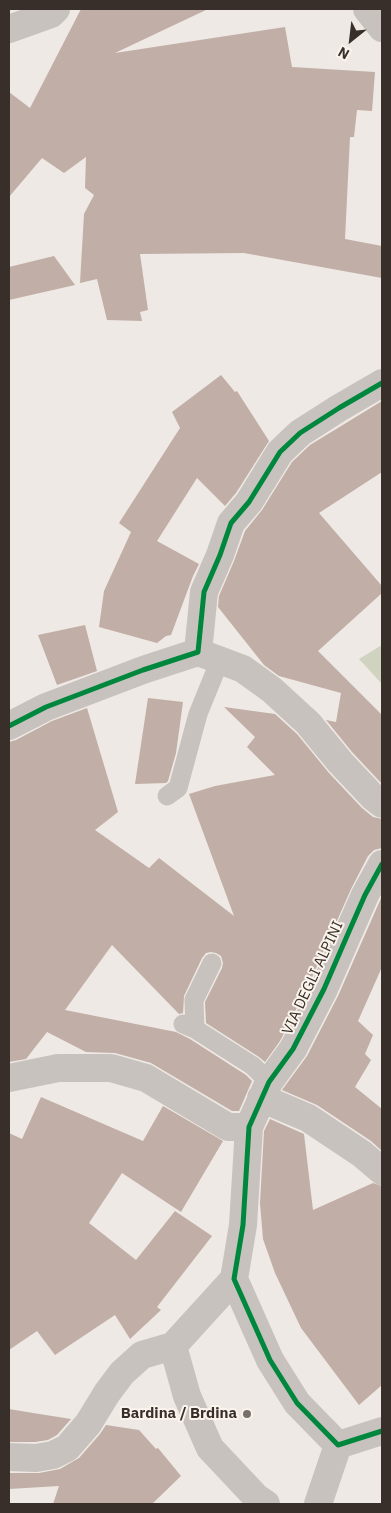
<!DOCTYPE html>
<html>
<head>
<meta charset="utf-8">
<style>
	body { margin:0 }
	#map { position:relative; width:391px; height:1513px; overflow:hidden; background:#eee9e4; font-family:"IBM Plex Sans",sans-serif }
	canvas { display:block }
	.frame { position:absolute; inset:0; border:10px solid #382f2a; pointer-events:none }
	.north { position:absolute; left:326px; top:15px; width:50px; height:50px; -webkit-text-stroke:4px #faf4ec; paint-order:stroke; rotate:209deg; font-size:14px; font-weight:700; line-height:20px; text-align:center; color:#382f2a }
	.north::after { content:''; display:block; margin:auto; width:18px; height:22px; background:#382f2a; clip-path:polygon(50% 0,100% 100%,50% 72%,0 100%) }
</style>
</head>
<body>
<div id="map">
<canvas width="391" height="1513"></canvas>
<div class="frame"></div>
<div class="north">N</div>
</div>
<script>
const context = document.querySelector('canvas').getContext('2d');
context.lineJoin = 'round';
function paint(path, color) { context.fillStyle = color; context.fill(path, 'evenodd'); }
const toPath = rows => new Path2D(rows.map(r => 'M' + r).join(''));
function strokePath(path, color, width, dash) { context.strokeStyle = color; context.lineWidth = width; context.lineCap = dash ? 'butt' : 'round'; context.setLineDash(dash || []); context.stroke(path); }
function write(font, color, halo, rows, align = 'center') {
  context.font = font + ' "IBM Plex Sans",sans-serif'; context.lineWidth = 4; context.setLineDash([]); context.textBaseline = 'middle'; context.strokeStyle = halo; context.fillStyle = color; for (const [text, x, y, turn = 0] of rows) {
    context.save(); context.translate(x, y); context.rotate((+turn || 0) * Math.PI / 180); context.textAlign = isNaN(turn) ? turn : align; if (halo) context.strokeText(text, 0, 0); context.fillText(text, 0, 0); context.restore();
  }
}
const green = toPath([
	[382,645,382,684,359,659]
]);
const building = toPath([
	[81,9,208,9,115,53,285,27,292,67,375,72,372,111,357,110,354,137,350,137,345,239,382,246,382,278,244,253,140,254,148,310,140,312,142,321,107,320,97,279,80,283,84,214,94,195,85,188,86,157,64,173,42,158,9,197,9,92,30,108],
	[54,256,75,285,9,300,9,267],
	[221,375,235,392,237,391,269,441,236,493,225,506,197,478,157,541,199,564,193,576,171,635,166,636,157,643,99,627,104,591,131,532,119,523,180,428,172,412],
	[382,401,382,472,319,513,382,586,382,593,318,651,382,715,382,784,352,752,326,720,336,722,341,693,279,676,264,665,218,607,219,596,234,561,245,531,262,510,292,462,310,445],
	[85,625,97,671,57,685,38,635],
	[148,698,183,702,176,753,168,781,166,783,135,784],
	[224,707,275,714,297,734,329,773,362,808,373,817,382,819,382,848,374,850,368,856,351,889,310,982,280,1041,265,1062,259,1057,206,1023,205,1002,222,968,223,963,221,956,216,953,211,952,206,953,202,958,184,996,183,1013,179,1014,112,945,65,1010,176,1032,190,1039,246,1075,252,1081,239,1111,232,1111,151,1063,115,1053,86,1052,47,1032,26,1059,9,1062,9,742,16,740,52,721,87,708,118,812,95,830,149,868,159,858,234,916,189,794,215,786,275,775,247,747,255,737],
	[382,896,382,967,358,1021,373,1035,365,1054,371,1060,355,1087,382,1109,382,1151,371,1141,317,1105,282,1090,307,1056,338,996],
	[41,1097,143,1141,163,1106,223,1141,181,1212,122,1173,89,1223,136,1260,175,1211,212,1236,157,1307,161,1310,130,1339,115,1315,55,1355,37,1331,9,1350,9,1133,22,1139],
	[270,1119,304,1134,313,1210,373,1183,382,1186,382,1385,359,1405,301,1328,275,1273,263,1239,260,1203,264,1131],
	[9,1409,33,1413,71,1419,57,1435,48,1440,35,1442,9,1442],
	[106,1425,139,1430,156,1449,158,1448,181,1476,152,1504,53,1504,59,1486,9,1489,9,1473,39,1473,60,1469,79,1458,100,1434]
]);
const lane = toPath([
	[167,796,178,788,198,714,220,660],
	[183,1024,195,1029,253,1066,269,1082],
	[195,1029,194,1000,212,963]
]);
const street = toPath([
	[367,9,382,28],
	[9,29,51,14,56,9],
	[198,652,243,669,272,690,308,723,340,762,373,797,382,804],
	[9,726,46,707,143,670,198,652,204,592,220,555,231,523,249,502,280,452,300,433,339,408,382,383],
	[382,864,365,895,347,936,324,989,293,1049,269,1082,249,1127,243,1225,234,1279,270,1360,297,1403,338,1445,382,1431],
	[9,1078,58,1068,111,1068,146,1078,228,1127,249,1127],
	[261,1098,308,1118,362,1154,382,1171],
	[234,1279,173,1346,187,1396,210,1448,257,1498,266,1504],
	[9,1457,36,1458,53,1455,67,1448,88,1424,107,1393,122,1373,142,1355,173,1346],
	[318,1504,338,1445]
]);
const cycleway = toPath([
	[9,726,46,707,143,670,198,652,204,592,220,555,231,523,249,502,280,452,300,433,339,408,382,383],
	[382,864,365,895,347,936,324,989,293,1049,269,1082,249,1127,243,1225,234,1279,270,1360,297,1403,338,1445,382,1431]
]);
const markers = [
	[247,1414,5,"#78706b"]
];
const streetNames = [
	["VIA DEGLI ALPINI",313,978,-65]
];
const poiNames = [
	["Bardina / Brdina",237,1414]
];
paint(green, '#cfd3bf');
paint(building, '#c1aea6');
strokePath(lane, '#c7c2bd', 19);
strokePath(street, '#c7c2bd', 28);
strokePath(cycleway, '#00873e', 5);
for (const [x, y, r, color] of markers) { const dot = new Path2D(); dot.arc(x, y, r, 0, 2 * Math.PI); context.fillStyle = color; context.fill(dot); strokePath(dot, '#faf4ec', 2); }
write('15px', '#382f2a', '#faf4ec', streetNames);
write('bold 15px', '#382f2a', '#faf4ec', poiNames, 'right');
</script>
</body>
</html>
